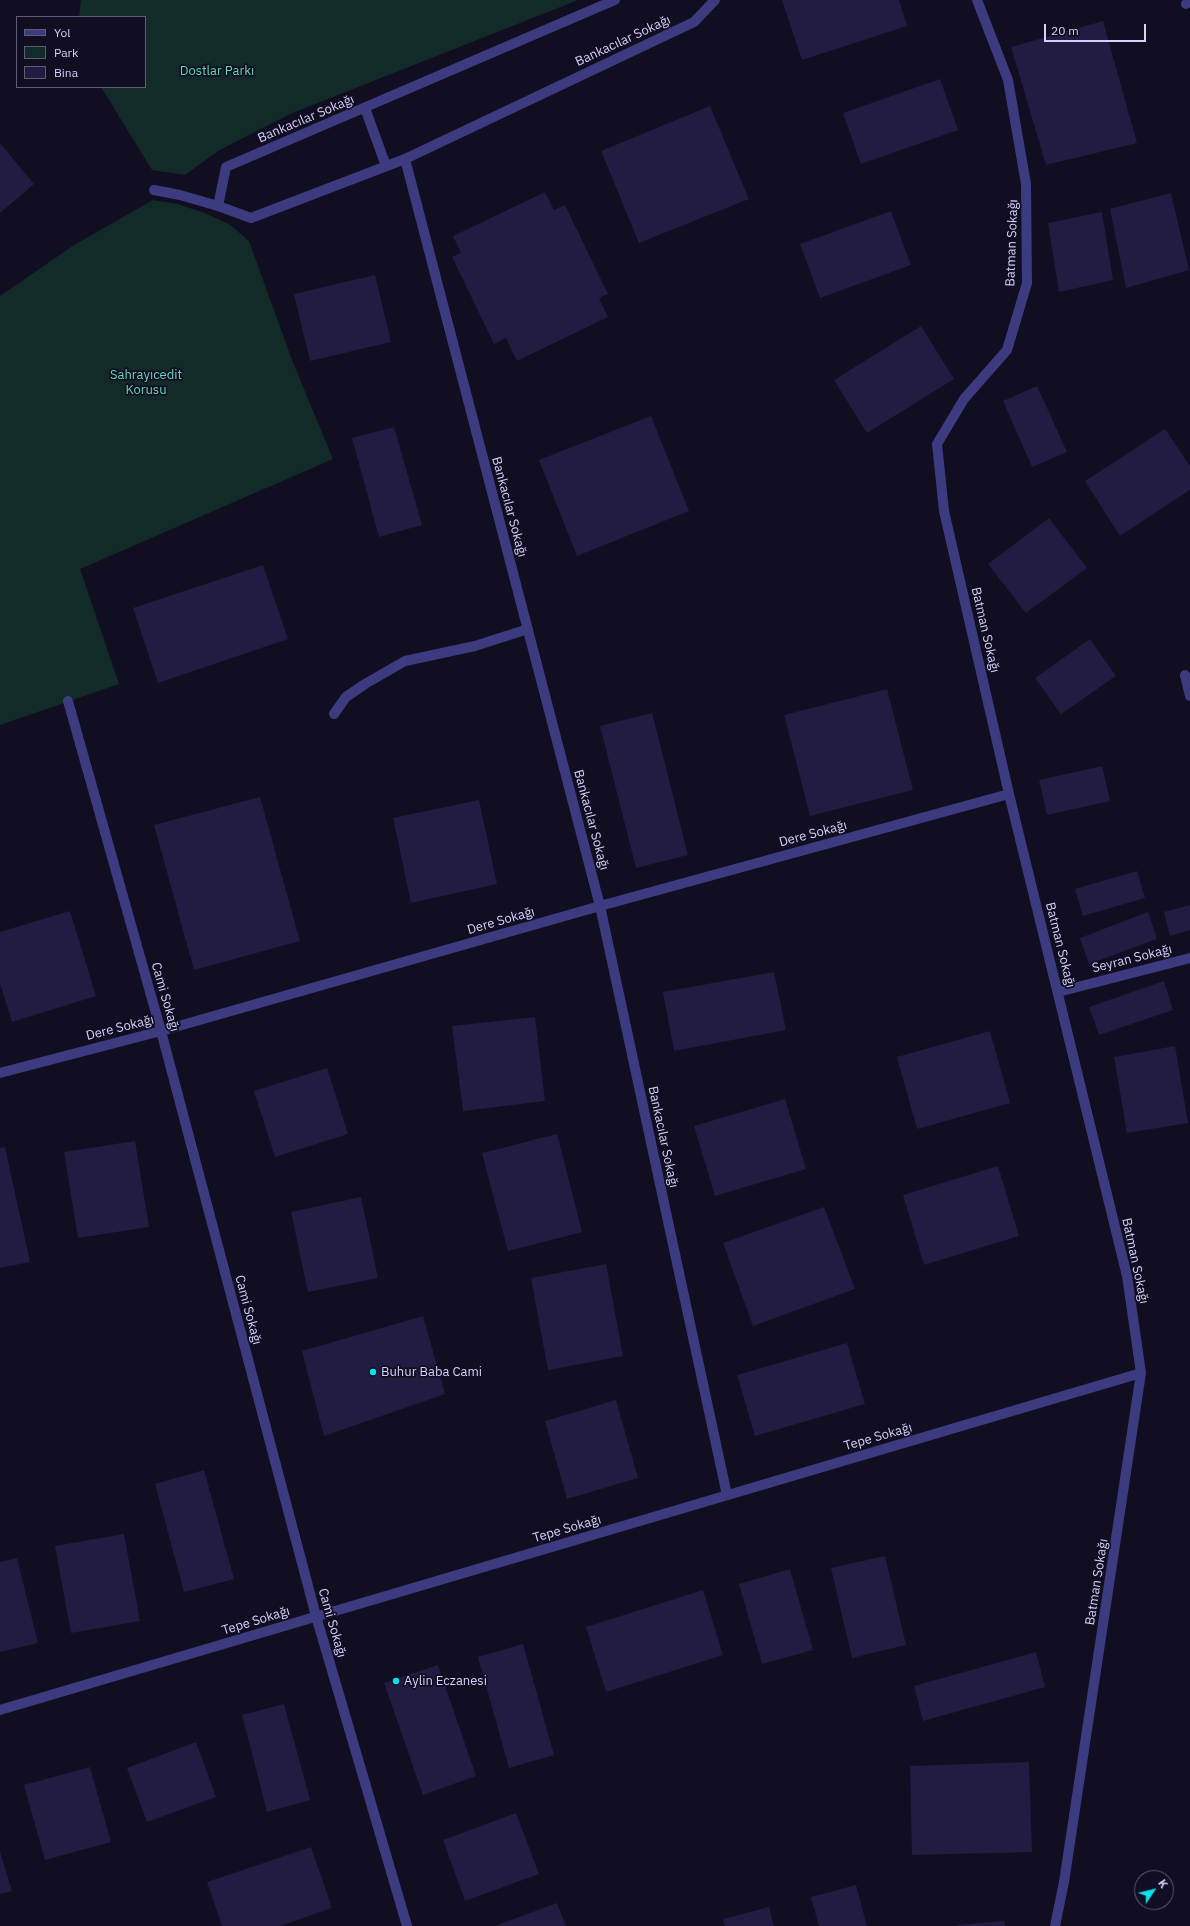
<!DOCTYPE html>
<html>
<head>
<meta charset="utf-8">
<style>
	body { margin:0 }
	#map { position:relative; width:1190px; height:1926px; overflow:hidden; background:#110e21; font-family:"IBM Plex Sans",sans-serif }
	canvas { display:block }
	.legend { position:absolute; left:16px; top:16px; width:130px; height:72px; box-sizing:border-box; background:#110e21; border:1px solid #5f5c79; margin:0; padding:5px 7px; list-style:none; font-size:12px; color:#d4d1fd }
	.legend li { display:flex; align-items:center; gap:8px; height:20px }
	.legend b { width:20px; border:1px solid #5f5c79 }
	.north { position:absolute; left:1134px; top:1870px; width:40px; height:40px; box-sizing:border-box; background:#110e21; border:1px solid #5f5c79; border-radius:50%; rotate:55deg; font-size:11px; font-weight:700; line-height:16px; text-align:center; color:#d4d1fd }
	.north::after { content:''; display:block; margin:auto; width:14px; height:18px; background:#09e0f0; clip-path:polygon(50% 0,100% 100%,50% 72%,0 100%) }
	.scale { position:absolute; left:1044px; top:24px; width:102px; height:18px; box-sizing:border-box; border:2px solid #d4d1fd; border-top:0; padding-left:5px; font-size:12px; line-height:14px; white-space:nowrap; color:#d4d1fd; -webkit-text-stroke:3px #110e21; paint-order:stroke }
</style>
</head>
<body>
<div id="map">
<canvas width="1190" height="1926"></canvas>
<ul class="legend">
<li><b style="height:5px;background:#3c3b7f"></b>Yol</li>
<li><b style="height:11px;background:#122b29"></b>Park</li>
<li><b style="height:11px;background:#221b42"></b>Bina</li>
</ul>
<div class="north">K</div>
<div class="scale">20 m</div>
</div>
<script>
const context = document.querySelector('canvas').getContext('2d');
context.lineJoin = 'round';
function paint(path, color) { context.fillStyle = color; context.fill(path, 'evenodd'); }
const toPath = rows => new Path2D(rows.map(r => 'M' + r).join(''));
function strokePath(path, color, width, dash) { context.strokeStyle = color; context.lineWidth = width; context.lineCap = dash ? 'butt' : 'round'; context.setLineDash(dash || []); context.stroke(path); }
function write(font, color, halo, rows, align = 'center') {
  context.font = font + ' "IBM Plex Sans",sans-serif'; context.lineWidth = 3.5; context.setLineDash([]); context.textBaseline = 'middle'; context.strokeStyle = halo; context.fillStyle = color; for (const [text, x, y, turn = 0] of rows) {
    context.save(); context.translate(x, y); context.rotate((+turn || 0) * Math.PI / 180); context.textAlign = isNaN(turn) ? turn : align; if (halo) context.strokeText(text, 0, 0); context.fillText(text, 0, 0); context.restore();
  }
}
const green = toPath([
	[81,0,578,0,290,114,218,151,185,175,152,170,101,87,145,87,145,17,79,17],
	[153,200,177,204,202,212,229,224,249,241,292,360,333,459,80,569,119,684,0,725,0,296,74,245]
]);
const building = toPath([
	[782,0,899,0,907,26,802,60],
	[1103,21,1137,143,1046,165,1011,47],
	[940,79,958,130,861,164,843,113],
	[710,106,749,199,639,243,601,151],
	[0,143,34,184,0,213],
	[545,192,554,210,565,205,608,294,599,298,608,317,517,361,506,338,494,344,452,257,461,253,453,236],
	[1171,193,1189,270,1126,288,1110,209],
	[891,211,911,265,820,298,800,244],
	[1102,212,1113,280,1059,292,1048,223],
	[375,275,391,342,310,361,294,294],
	[921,326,954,379,867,433,834,380],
	[1037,386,1067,452,1032,467,1003,401],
	[651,416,689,511,577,556,539,460],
	[394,427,422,525,379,537,352,438],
	[1165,429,1190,466,1190,490,1120,536,1085,481],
	[1049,518,1087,568,1026,613,988,564],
	[263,565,288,639,158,683,133,608],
	[1090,639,1116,676,1061,714,1035,678],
	[887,689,913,790,810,816,784,715],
	[652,713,688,855,636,868,600,726],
	[1102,766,1110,801,1047,815,1039,780],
	[260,797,300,941,194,970,154,825],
	[479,800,497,884,411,903,393,818],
	[1137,871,1145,898,1083,916,1075,889],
	[1190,905,1190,930,1170,936,1164,912],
	[70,911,96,996,12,1022,0,983,0,932],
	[1148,912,1157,939,1089,964,1080,938],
	[774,972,786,1030,674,1051,663,992],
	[1164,981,1173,1010,1099,1035,1089,1007],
	[535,1017,545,1101,463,1111,452,1026],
	[990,1031,1010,1103,917,1129,897,1057],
	[1175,1046,1188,1123,1127,1133,1114,1057],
	[327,1068,348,1134,275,1157,254,1091],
	[785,1099,806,1169,715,1196,694,1126],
	[557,1134,582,1232,508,1251,482,1153],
	[135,1141,149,1227,78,1238,64,1152],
	[5,1147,30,1262,0,1268,0,1148],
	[998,1166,1019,1236,924,1265,903,1195],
	[361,1197,378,1278,308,1292,291,1212],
	[824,1207,855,1289,753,1326,723,1243],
	[606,1264,623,1356,548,1370,531,1278],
	[423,1316,445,1394,324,1436,302,1351],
	[847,1343,865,1404,755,1436,737,1375],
	[616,1400,638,1478,567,1499,545,1421],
	[204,1470,234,1579,184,1592,155,1484],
	[124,1534,140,1621,71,1633,55,1546],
	[885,1556,906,1645,852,1658,831,1568],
	[17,1558,38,1643,0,1652,0,1562],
	[790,1569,813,1650,762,1664,739,1584],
	[703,1590,723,1655,606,1692,586,1627],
	[523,1644,554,1755,509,1768,478,1657],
	[1036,1652,1045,1687,923,1721,914,1686],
	[438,1665,476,1776,423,1795,384,1683],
	[284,1704,310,1800,267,1812,242,1715],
	[196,1742,216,1797,147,1822,127,1768],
	[1029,1762,1032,1852,912,1855,910,1766],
	[90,1767,111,1842,45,1860,24,1785],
	[516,1813,539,1874,465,1901,443,1840],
	[311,1847,332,1908,280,1926,222,1926,207,1882],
	[0,1852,12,1891,0,1894],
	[856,1885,867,1926,819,1926,811,1897],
	[557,1903,566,1926,495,1926],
	[769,1907,774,1926,725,1926,723,1919],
	[1004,1921,1005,1926,957,1926,957,1925]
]);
const minor = toPath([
	[615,0,226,167,218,206,251,218,405,159,694,22,715,0],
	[977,0,1008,80,1026,184,1027,283,1007,350,964,399,937,444,944,511,1009,794,1127,1276,1141,1373,1064,1882,1055,1926],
	[1186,4,1190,1],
	[365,108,386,166],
	[405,159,600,906,727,1495],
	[154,190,180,195,218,206],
	[1185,675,1190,696],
	[68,701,161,1031,316,1616,407,1926],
	[334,714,346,697,365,684,405,661,475,646,528,629],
	[1058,992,1190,958],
	[0,1073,161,1031,600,906,1009,794],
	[0,1710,1141,1373]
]);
const markers = [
	[373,1372,4,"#09e0f0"],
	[396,1681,4,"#09e0f0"]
];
const streetNames = [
	["Bankacılar Sokağı",623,41,-25],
	["Bankacılar Sokağı",306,119,-23],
	["Batman Sokağı",1012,243,-88],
	["Bankacılar Sokağı",509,507,75],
	["Batman Sokağı",985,630,77],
	["Bankacılar Sokağı",591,820,75],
	["Dere Sokağı",813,834,-15],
	["Dere Sokağı",501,921,-16],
	["Batman Sokağı",1060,945,76],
	["Seyran Sokağı",1132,959,-14],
	["Cami Sokağı",165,997,74],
	["Dere Sokağı",120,1028,-14],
	["Bankacılar Sokağı",663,1137,78],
	["Batman Sokağı",1135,1261,78],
	["Cami Sokağı",248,1310,75],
	["Tepe Sokağı",878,1437,-16],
	["Tepe Sokağı",567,1529,-16],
	["Batman Sokağı",1097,1582,-81],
	["Tepe Sokağı",256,1621,-17],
	["Cami Sokağı",332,1623,74]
];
const parkNames = [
	["Dostlar Parkı",217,71],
	["Sahrayıcedit",146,375],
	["Korusu",146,390]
];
const poiNames = [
	["Buhur Baba Cami",381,1372],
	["Aylin Eczanesi",404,1681]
];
paint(green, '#122b29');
paint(building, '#221b42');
strokePath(minor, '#3c3b7f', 10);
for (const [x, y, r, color] of markers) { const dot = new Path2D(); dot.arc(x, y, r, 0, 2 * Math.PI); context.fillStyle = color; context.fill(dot); strokePath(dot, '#110e21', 1.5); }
write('13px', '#d4d1fd', '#110e21', streetNames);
write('13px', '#5fdab8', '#110e21', parkNames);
write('13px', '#d4d1fd', '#110e21', poiNames, 'left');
</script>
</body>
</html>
